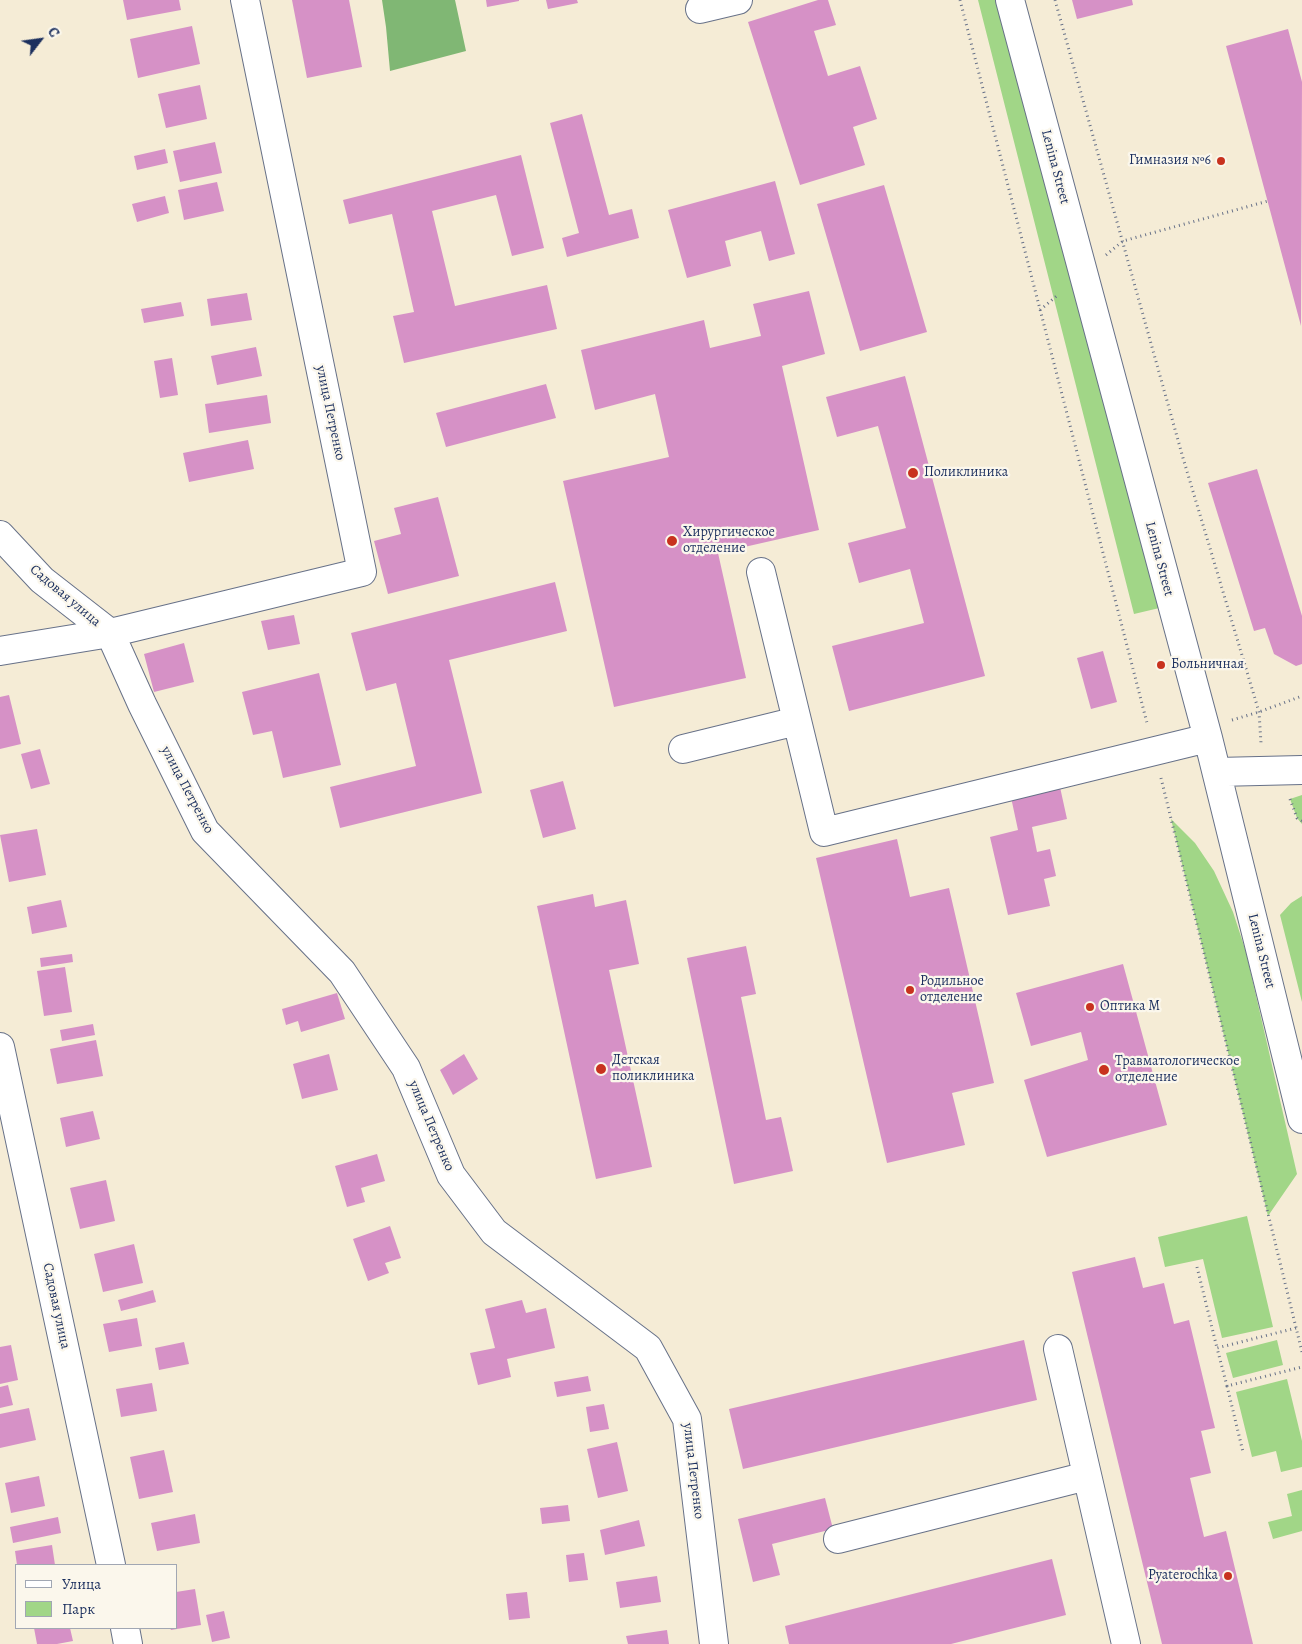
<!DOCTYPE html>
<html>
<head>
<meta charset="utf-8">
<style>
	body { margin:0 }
	#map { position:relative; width:1302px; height:1644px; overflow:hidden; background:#f5ecd6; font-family:Alegreya,serif }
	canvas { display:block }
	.legend { position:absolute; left:15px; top:1564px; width:162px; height:65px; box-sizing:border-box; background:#fbf7ec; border:1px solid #a1a7b3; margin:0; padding:6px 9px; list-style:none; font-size:15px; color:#1b2f5e }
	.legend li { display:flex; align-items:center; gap:10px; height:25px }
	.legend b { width:25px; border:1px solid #a1a7b3 }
	.north { position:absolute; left:15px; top:15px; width:50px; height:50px; -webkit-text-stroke:4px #fbf7ec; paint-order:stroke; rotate:60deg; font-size:14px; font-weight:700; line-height:20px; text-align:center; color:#1b2f5e }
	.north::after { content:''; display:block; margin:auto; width:18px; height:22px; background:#1b2f5e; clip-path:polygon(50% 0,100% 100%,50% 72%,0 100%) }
</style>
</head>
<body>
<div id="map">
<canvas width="1302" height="1644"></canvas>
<ul class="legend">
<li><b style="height:6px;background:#fff"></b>Улица</li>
<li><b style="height:14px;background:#a1d687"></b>Парк</li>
</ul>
<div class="north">С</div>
</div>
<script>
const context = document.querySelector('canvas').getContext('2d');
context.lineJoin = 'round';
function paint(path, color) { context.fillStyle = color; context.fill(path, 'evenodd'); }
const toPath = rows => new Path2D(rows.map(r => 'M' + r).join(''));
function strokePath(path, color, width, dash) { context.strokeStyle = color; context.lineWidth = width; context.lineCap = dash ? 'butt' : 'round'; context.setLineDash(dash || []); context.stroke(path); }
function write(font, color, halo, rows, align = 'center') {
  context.font = font + ' Alegreya,serif'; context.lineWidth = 4.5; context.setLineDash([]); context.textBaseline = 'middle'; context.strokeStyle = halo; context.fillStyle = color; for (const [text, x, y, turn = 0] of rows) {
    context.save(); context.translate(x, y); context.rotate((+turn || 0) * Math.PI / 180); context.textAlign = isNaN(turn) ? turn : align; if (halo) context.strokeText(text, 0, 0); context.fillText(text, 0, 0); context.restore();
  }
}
const green = toPath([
	[978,0,1010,0,1172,605,1134,614],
	[1302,795,1302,824,1297,818,1290,799],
	[1171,819,1195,843,1214,871,1233,912,1246,952,1297,1174,1268,1216],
	[1302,896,1302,1002,1280,915,1291,903],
	[1247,1216,1273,1327,1222,1338,1203,1259,1165,1267,1158,1237],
	[1277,1340,1283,1365,1233,1378,1226,1353],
	[1287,1379,1302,1441,1302,1467,1281,1472,1276,1451,1252,1457,1236,1392],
	[1302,1490,1302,1531,1273,1539,1268,1522,1292,1516,1287,1494]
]);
const forest = toPath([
	[382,0,455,0,466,51,390,71,386,27]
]);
const building = toPath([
	[123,0,179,0,181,10,127,20],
	[292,0,349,0,362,67,307,78],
	[486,0,519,0,519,1,487,7],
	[546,0,577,0,578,3,548,9],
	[818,0,828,0,836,25,814,31,828,76,860,66,877,119,853,127,865,165,800,185,748,22],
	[1072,0,1132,0,1133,5,1077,19],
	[192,26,200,64,138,78,130,39],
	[1288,29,1302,82,1301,326,1226,46],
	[200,85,207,119,166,128,158,94],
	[582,114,609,215,632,209,639,238,567,257,562,238,579,233,550,123],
	[215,142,222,173,180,182,173,151],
	[165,149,168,163,137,170,134,156],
	[521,155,544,248,512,256,496,195,432,211,455,306,547,285,557,329,404,363,393,316,414,312,392,214,349,224,343,200],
	[775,181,795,254,769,261,761,231,725,241,731,266,687,278,668,210],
	[217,182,224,211,184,220,178,190],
	[884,185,927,332,860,351,817,204],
	[165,196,169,213,137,222,132,204],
	[809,291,825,354,782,366,819,530,718,553,746,678,614,707,563,481,669,457,655,394,595,410,581,350,704,320,710,348,761,336,753,304],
	[247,293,252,320,211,326,207,299],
	[181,302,184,316,144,323,141,309],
	[256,347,262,376,217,385,211,356],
	[172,358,178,395,160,398,154,361],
	[905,376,985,676,849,711,832,646,924,623,910,569,859,583,848,543,906,528,878,426,837,437,826,397],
	[546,384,556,418,446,447,436,413],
	[267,395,271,423,209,433,205,404],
	[248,440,254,469,189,482,183,453],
	[1257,469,1302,616,1302,664,1296,666,1274,654,1265,628,1254,631,1208,483],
	[438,497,459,576,388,594,374,541,401,534,394,508],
	[555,582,567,631,449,660,482,793,340,828,330,787,416,766,396,683,366,691,351,633],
	[294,615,300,644,268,650,261,621],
	[184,643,194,682,154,692,144,654],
	[1103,651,1117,702,1091,709,1077,658],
	[319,673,341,765,283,778,272,731,253,735,242,692],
	[9,695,21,744,0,749,0,697],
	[40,749,50,784,31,789,21,754],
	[1058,778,1067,819,1032,827,1037,852,1050,849,1056,876,1044,879,1050,906,1008,915,990,837,1018,830,1009,788],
	[563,781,576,829,543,838,530,790],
	[37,829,46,875,9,882,0,835],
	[897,839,910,897,949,888,994,1083,952,1093,965,1145,887,1163,816,858],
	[593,894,595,907,626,900,639,964,609,970,652,1167,596,1179,537,906],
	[61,900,67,927,32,934,27,907],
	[746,946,756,994,741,997,766,1120,781,1117,793,1171,734,1184,687,958],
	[72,954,73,962,41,967,40,958],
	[1123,964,1167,1125,1047,1157,1024,1080,1088,1060,1081,1032,1031,1046,1016,993],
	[65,967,72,1012,44,1016,37,971],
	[337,993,345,1019,301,1032,298,1021,286,1025,282,1009],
	[93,1024,95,1035,62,1041,60,1030],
	[96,1040,103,1076,57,1084,50,1049],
	[329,1054,338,1090,302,1099,293,1064],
	[464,1054,478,1079,453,1095,440,1070],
	[93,1111,100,1139,66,1147,60,1118],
	[377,1154,385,1181,361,1188,365,1202,347,1207,335,1166],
	[106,1180,115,1221,80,1229,70,1188],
	[390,1226,401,1258,385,1263,389,1273,368,1281,353,1239],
	[134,1244,143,1283,103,1292,94,1254],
	[1135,1257,1143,1288,1164,1283,1174,1324,1189,1320,1215,1428,1201,1431,1211,1473,1190,1478,1204,1537,1226,1531,1253,1644,1162,1644,1072,1272],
	[153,1290,156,1302,121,1311,118,1300],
	[522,1300,526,1313,546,1308,555,1348,507,1359,511,1377,478,1385,470,1353,495,1348,485,1309],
	[137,1318,142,1346,109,1352,103,1324],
	[1024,1340,1037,1400,743,1469,729,1409],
	[184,1342,189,1364,159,1370,155,1348],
	[11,1345,18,1380,0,1384,0,1347],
	[588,1376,591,1391,557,1397,554,1382],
	[152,1383,157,1411,121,1417,116,1389],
	[8,1385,13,1405,0,1408,0,1387],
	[604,1404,609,1429,590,1432,586,1407],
	[29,1408,36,1440,0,1448,0,1414],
	[617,1442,628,1491,598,1498,587,1449],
	[164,1450,173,1492,139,1499,130,1457],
	[39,1476,45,1506,11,1513,5,1483],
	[825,1498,833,1529,772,1544,780,1575,753,1582,738,1519],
	[568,1505,570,1521,542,1524,540,1508],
	[195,1514,200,1543,157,1551,151,1523],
	[58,1517,61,1533,13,1543,10,1527],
	[639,1520,645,1546,605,1555,600,1530],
	[52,1545,55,1565,17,1565,15,1551],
	[584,1553,588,1580,569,1582,566,1555],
	[1052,1559,1066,1615,951,1644,789,1644,785,1626],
	[657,1576,661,1602,620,1608,616,1582],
	[195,1589,201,1625,171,1630,170,1628,176,1628,176,1592],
	[527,1592,530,1618,509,1620,506,1594],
	[224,1611,230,1638,212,1642,206,1615],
	[34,1628,70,1628,73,1641,57,1644,37,1644],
	[667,1630,669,1644,628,1644,626,1636]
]);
const path = toPath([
	[960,0,1147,723],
	[1055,0,1183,458,1259,712,1261,743],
	[1106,255,1123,241,1268,201],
	[1040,310,1059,294],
	[1232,720,1259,712,1302,696],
	[1161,778,1302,1352],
	[1290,799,1297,818,1302,821],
	[1197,1267,1217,1348],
	[1296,1328,1217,1348,1227,1386,1302,1367],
	[1227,1386,1243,1452]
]);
const minor = toPath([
	[1010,0,1208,738,1302,1119],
	[700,9,738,0],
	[0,535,42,580,110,633,142,704,205,831,342,972,406,1068,451,1175,494,1232,648,1348,687,1419,714,1644],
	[761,572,824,832,1208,738],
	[0,651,110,633,362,572,245,0],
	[683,749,797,721],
	[1217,772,1302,770],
	[0,1047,111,1565],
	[1058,1349,1126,1644],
	[838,1539,1087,1476],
	[125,1628,128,1644]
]);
const markers = [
	[1221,161,5,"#c8321e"],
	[913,473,6,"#c8321e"],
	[672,541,6,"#c8321e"],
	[1161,665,5,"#c8321e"],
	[910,990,5,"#c8321e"],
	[1090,1007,5,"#c8321e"],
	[601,1069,6,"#c8321e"],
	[1104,1070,6,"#c8321e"],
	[1228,1576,5,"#c8321e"]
];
const poiNames = [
	["Гимназия №6",1211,161,"right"],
	["Поликлиника",924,473],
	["Хирургическое",683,533],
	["отделение",683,549],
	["Больничная",1171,665],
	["Родильное",920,982],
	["отделение",920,998],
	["Оптика М",1100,1007],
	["Детская",612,1061],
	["поликлиника",612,1077],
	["Травматологическое",1115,1062],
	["отделение",1115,1078],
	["Pyaterochka",1218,1576,"right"]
];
const streetNames = [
	["Lenina Street",1055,167,75],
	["улица Петренко",330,413,78],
	["Lenina Street",1159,559,75],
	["Садовая улица",65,596,40],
	["улица Петренко",187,790,62],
	["Lenina Street",1261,951,76],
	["улица Петренко",431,1126,67],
	["Садовая улица",56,1306,78],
	["улица Петренко",693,1471,83]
];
paint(green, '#a1d687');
paint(forest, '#80b774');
paint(building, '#d691c6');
strokePath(minor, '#677188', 30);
strokePath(path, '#677188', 3, [1, 4]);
strokePath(minor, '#fff', 28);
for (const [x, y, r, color] of markers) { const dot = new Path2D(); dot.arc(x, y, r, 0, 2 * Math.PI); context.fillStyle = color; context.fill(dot); strokePath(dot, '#fbf7ec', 2); }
write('14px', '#1b2f5e', '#fbf7ec', poiNames, 'left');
write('14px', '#1b2f5e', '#fbf7ec', streetNames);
</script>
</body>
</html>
